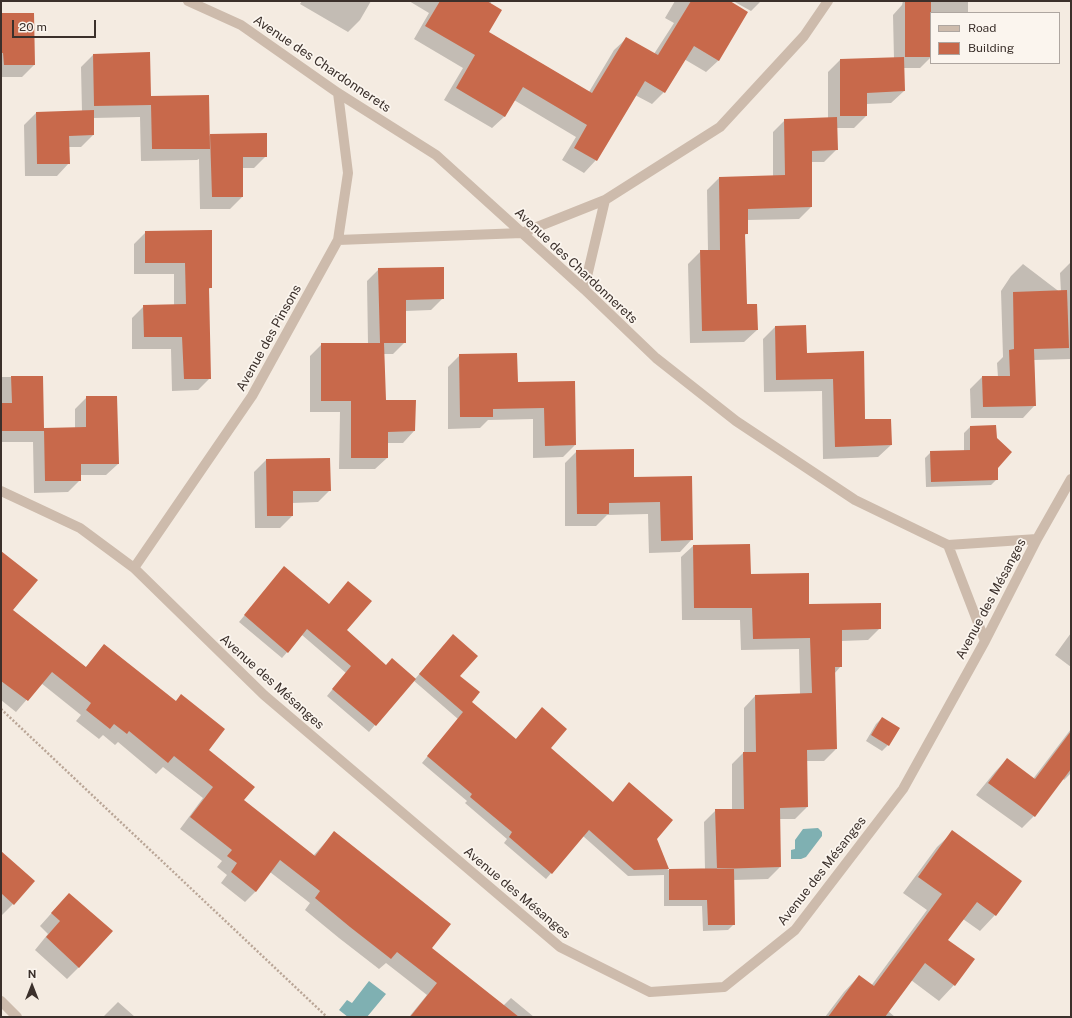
<!DOCTYPE html>
<html>
<head>
<meta charset="utf-8">
<style>
	body { margin:0 }
	#map { position:relative; width:1072px; height:1018px; overflow:hidden; background:#f4ebe1; font-family:"Public Sans",sans-serif }
	canvas { display:block }
	.frame { position:absolute; inset:0; border:2px solid #3b302b; pointer-events:none }
	.legend { position:absolute; left:930px; top:12px; width:130px; height:52px; box-sizing:border-box; background:#fbf5ee; border:1px solid #aea6a0; margin:0; padding:5px 7px; list-style:none; font-size:12px; color:#3b302b }
	.legend li { display:flex; align-items:center; gap:8px; height:20px }
	.legend b { width:20px; border:1px solid #aea6a0 }
	.north { position:absolute; left:12px; top:966px; width:40px; height:40px; -webkit-text-stroke:3px #fbf5ee; paint-order:stroke; rotate:0deg; font-size:11px; font-weight:700; line-height:16px; text-align:center; color:#3b302b }
	.north::after { content:''; display:block; margin:auto; width:14px; height:18px; background:#3b302b; clip-path:polygon(50% 0,100% 100%,50% 72%,0 100%) }
	.scale { position:absolute; left:12px; top:20px; width:84px; height:18px; box-sizing:border-box; border:2px solid #3b302b; border-top:0; padding-left:5px; font-size:12px; line-height:14px; white-space:nowrap; color:#3b302b; -webkit-text-stroke:3px #fbf5ee; paint-order:stroke }
</style>
</head>
<body>
<div id="map">
<canvas width="1072" height="1018"></canvas>
<div class="frame"></div>
<ul class="legend">
<li><b style="height:5px;background:#cdbbac"></b>Road</li>
<li><b style="height:11px;background:#c8694b"></b>Building</li>
</ul>
<div class="north">N</div>
<div class="scale">20 m</div>
</div>
<script>
const context = document.querySelector('canvas').getContext('2d');
context.lineJoin = 'round';
function paint(path, color) { context.fillStyle = color; context.fill(path, 'evenodd'); }
const toPath = rows => new Path2D(rows.map(r => 'M' + r).join(''));
function strokePath(path, color, width, dash) { context.strokeStyle = color; context.lineWidth = width; context.lineCap = dash ? 'butt' : 'round'; context.setLineDash(dash || []); context.stroke(path); }
function write(font, color, halo, rows, align = 'center') {
  context.font = font + ' "Public Sans",sans-serif'; context.lineWidth = 3.5; context.setLineDash([]); context.textBaseline = 'middle'; context.strokeStyle = halo; context.fillStyle = color; for (const [text, x, y, turn = 0] of rows) {
    context.save(); context.translate(x, y); context.rotate((+turn || 0) * Math.PI / 180); context.textAlign = isNaN(turn) ? turn : align; if (halo) context.strokeText(text, 0, 0); context.fillText(text, 0, 0); context.restore();
  }
}
const water = toPath([
	[818,828,822,832,822,836,806,857,801,859,791,859,791,850,795,849,795,840,803,829],
	[369,981,386,994,367,1017,348,1017,339,1010,347,1000,352,1003]
]);
const shadow = toPath([
	[302,1,371,1,360,20,348,32,300,4],
	[409,1,492,1,490,4,488,32,589,92,614,50,627,38,654,54,674,23,665,18,675,1,728,1,719,60,706,72,684,59,664,92,652,104,635,95,596,160,584,173,562,160,576,137,514,100,505,116,492,128,444,100,463,68,414,39,429,13],
	[733,1,761,1,751,11],
	[903,1,968,1,968,13,931,13,931,57,920,68,903,68,904,91,891,103,866,104,866,116,854,128,836,128,837,149,824,162,811,162,811,207,799,219,747,220,747,233,744,236,746,305,756,305,757,330,744,342,690,343,688,264,701,251,708,251,707,190,719,178,773,176,773,132,785,120,828,118,828,72,840,60,894,59,893,15,902,5],
	[1,14,34,65,22,77,1,77],
	[93,55,150,97,209,136,210,135,266,156,254,168,242,168,242,197,230,209,200,209,199,159,197,160,141,161,140,117,93,118,93,135,81,147,68,147,69,163,57,176,25,176,24,125,36,113,82,112,81,67],
	[211,231,211,287,208,290,210,378,198,390,172,391,171,349,132,349,132,318,144,306,174,306,174,274,134,274,134,244,146,232],
	[1071,262,1071,359,1034,360,1035,405,1023,418,971,418,970,389,982,377,998,377,997,363,1003,357,1001,291,1011,276,1023,264,1061,293,1060,273],
	[379,269,443,298,431,310,405,311,405,342,393,354,384,354,385,401,414,431,403,443,387,443,387,458,375,469,339,469,340,412,310,412,310,356,322,344,368,344,367,281],
	[805,326,806,354,863,352,865,420,891,445,878,457,823,459,822,391,764,392,763,339,775,327],
	[460,355,517,383,574,382,575,445,563,457,533,458,533,419,488,420,480,428,448,429,448,367],
	[1,377,42,377,43,429,75,428,75,409,87,397,118,464,106,475,80,475,80,480,68,492,34,493,33,442,1,442],
	[970,427,997,468,997,479,991,485,926,487,925,458,931,452,964,451,964,433],
	[577,451,633,478,691,477,692,539,680,552,649,553,648,514,607,515,596,526,565,526,565,463],
	[266,460,330,490,318,502,292,503,292,516,280,528,255,528,254,472],
	[693,546,808,605,880,628,868,640,841,641,841,666,834,674,836,749,824,761,806,761,807,807,795,819,779,819,780,867,768,879,733,880,734,924,728,930,703,931,702,906,664,906,664,875,628,876,583,836,546,879,504,843,507,839,465,803,467,801,422,763,458,719,413,680,369,732,327,696,346,673,302,635,282,658,239,622,279,574,386,666,415,679,447,642,459,676,471,702,515,740,536,715,550,748,612,803,624,789,656,839,668,870,705,870,704,822,716,810,732,810,732,764,744,752,744,708,755,696,800,695,799,649,741,650,740,620,682,620,681,557],
	[1,553,12,610,85,668,105,645,175,702,181,696,207,750,243,800,313,856,334,833,430,948,503,1006,511,998,534,1017,409,1017,427,995,386,963,379,969,339,938,305,910,310,903,270,872,256,891,245,902,221,883,227,875,217,867,222,861,180,829,203,798,163,767,156,774,118,742,115,745,103,735,99,739,76,721,81,715,41,683,16,712,1,700],
	[1071,633,1071,667,1055,655],
	[882,718,888,745,882,751,866,741,876,724],
	[1071,729,1071,773,1064,780,1063,779,1034,816,1022,828,976,795,995,772,1007,759,1033,779],
	[953,832,995,915,980,931,963,919,947,940,954,985,939,1001,911,980,888,1011,895,1017,825,1017,844,992,859,976,871,986,927,910,903,893,937,847],
	[1,852,13,904,1,916],
	[57,907,79,967,67,979,35,950,48,934,40,926],
	[118,1002,135,1017,103,1017]
]);
const building = toPath([
	[440,1,487,1,502,10,489,32,592,93,626,37,658,55,691,1,730,1,748,12,719,61,694,46,665,93,645,81,597,161,574,148,587,125,523,87,505,117,456,88,475,55,425,26],
	[905,2,931,2,931,57,905,57],
	[1,13,34,13,35,65,4,65,3,53,1,53],
	[150,52,151,96,209,95,210,149,152,149,151,105,94,106,93,54],
	[904,57,905,91,867,93,867,116,840,116,840,59],
	[94,110,94,135,69,136,70,164,37,164,36,112],
	[837,117,838,150,812,151,812,207,748,209,748,234,745,234,747,304,757,304,758,330,702,331,700,250,720,250,719,177,785,175,784,119],
	[267,133,267,157,243,157,243,197,212,197,210,134],
	[212,230,212,288,209,288,211,379,184,379,182,337,144,337,143,305,186,304,185,263,145,263,145,231],
	[444,267,444,299,406,300,406,343,384,343,386,400,416,400,415,431,388,432,388,458,351,458,351,401,321,401,321,343,380,343,378,268],
	[1067,290,1069,348,1034,349,1036,406,983,407,982,376,1010,376,1009,350,1014,349,1013,292],
	[806,325,807,353,864,351,865,419,891,419,892,445,835,447,833,379,776,380,775,326],
	[517,353,518,382,575,381,576,445,545,446,544,408,493,409,493,417,460,417,459,354],
	[11,376,43,376,44,428,86,427,86,396,117,396,119,464,81,464,81,481,45,481,44,431,1,431,1,403,12,403],
	[996,425,997,438,1012,452,998,468,998,480,931,482,930,451,970,450,970,426],
	[634,449,634,477,692,476,693,540,661,541,660,502,609,503,609,514,577,514,576,450],
	[330,458,331,491,293,491,293,516,267,516,266,459],
	[750,544,751,574,809,573,809,604,881,603,881,629,842,630,842,667,835,667,837,749,807,750,808,807,780,808,781,867,717,869,715,809,744,809,743,752,756,752,755,695,812,693,810,638,753,639,752,608,694,608,693,545],
	[1,551,38,580,13,610,86,667,104,644,176,701,181,694,225,729,209,750,255,787,244,800,315,856,334,831,451,924,432,948,519,1017,410,1017,437,983,397,952,391,959,350,927,315,898,320,891,280,860,256,892,231,872,237,863,227,856,232,850,190,817,213,787,174,756,168,763,129,731,127,734,114,724,110,729,86,710,91,703,52,672,28,701,1,681],
	[284,566,329,604,348,581,372,601,347,630,386,665,392,658,416,679,376,726,332,689,351,666,307,629,288,653,244,615],
	[453,634,478,656,460,676,480,692,472,702,516,739,542,707,567,729,551,748,613,802,629,782,673,820,657,839,669,869,634,870,589,830,552,874,509,837,512,832,470,797,472,794,427,756,463,712,419,674],
	[882,717,900,728,889,746,871,735],
	[1071,731,1071,769,1035,817,988,783,1007,758,1035,779],
	[952,830,1022,881,996,916,977,902,948,940,975,959,955,986,925,963,885,1017,828,1017,859,975,874,986,942,894,918,877],
	[1,851,35,881,14,905,1,893],
	[734,868,735,925,708,925,707,900,669,900,669,869],
	[69,893,113,931,79,968,46,937,60,921,51,913]
]);
const path = toPath([
	[1,709,327,1017]
]);
const minor = toPath([
	[188,1,241,25,338,93,436,155,584,289,656,358,736,421,855,500,948,545,1037,539],
	[338,240,522,233,605,200,720,127,804,36,828,1],
	[584,289,605,200],
	[1,491,80,528,134,568,264,695,560,947,650,992,724,987,795,930,903,789,985,641,1037,539,1071,479],
	[948,545,985,641],
	[134,568,252,396,338,240,348,173,338,93],
	[1,1001,17,1017]
]);
const streetNames = [
	["Avenue des Chardonnerets",322,64,34],
	["Avenue des Chardonnerets",576,266,43],
	["Avenue des Pinsons",269,338,-61],
	["Avenue des Mésanges",991,599,-62],
	["Avenue des Mésanges",272,682,42],
	["Avenue des Mésanges",822,871,-52],
	["Avenue des Mésanges",517,893,40]
];
paint(water, '#7fb0b2');
paint(shadow, '#0003');
paint(building, '#c8694b');
strokePath(path, '#b9a596', 2.5, [2, 2]);
strokePath(minor, '#cdbbac', 10);
write('13px', '#3b302b', '#fbf5ee', streetNames);
</script>
</body>
</html>
